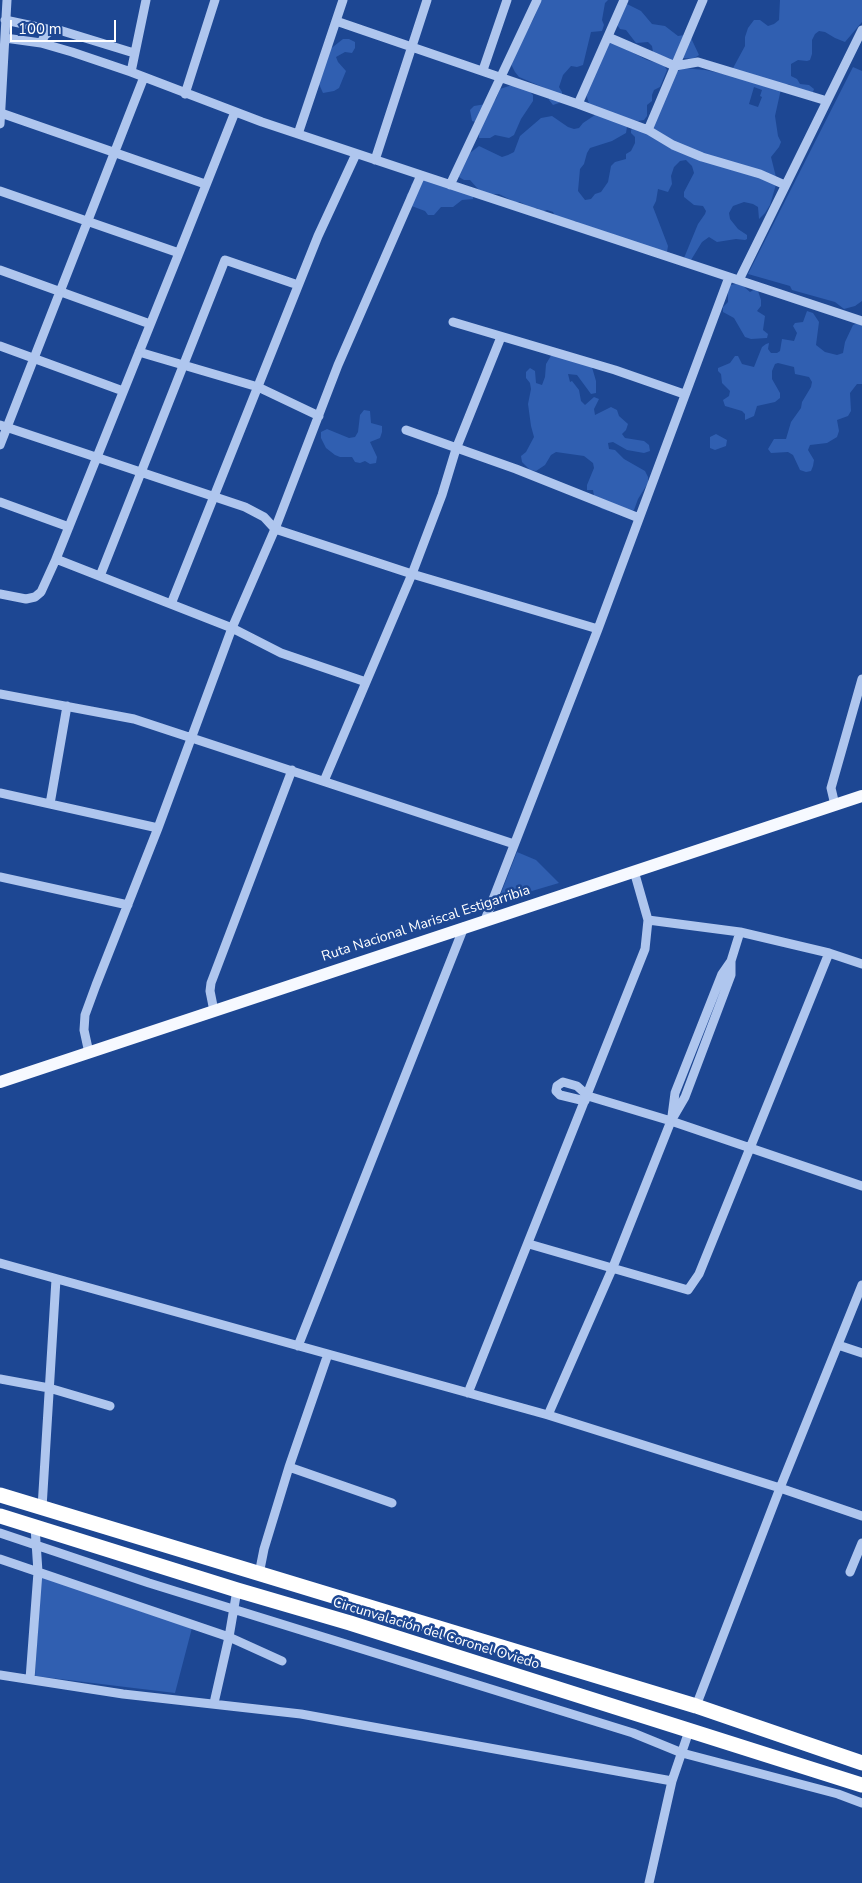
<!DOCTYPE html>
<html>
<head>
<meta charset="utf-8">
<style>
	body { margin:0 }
	#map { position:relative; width:862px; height:1883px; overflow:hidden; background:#1d4793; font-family:"Nunito Sans",sans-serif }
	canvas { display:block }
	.scale { position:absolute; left:10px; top:20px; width:106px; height:22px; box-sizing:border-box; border:2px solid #fff; border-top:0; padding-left:6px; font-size:15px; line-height:18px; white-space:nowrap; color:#fff; -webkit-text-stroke:4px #1d4793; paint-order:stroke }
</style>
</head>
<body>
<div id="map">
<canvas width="862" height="1883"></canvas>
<div class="scale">100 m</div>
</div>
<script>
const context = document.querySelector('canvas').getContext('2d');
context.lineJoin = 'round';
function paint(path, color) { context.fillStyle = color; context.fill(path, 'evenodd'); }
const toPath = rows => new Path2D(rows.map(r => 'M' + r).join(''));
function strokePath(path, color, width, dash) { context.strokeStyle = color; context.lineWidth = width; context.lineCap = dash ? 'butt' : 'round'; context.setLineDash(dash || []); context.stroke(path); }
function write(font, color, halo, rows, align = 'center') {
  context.font = font + ' "Nunito Sans",sans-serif'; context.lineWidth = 5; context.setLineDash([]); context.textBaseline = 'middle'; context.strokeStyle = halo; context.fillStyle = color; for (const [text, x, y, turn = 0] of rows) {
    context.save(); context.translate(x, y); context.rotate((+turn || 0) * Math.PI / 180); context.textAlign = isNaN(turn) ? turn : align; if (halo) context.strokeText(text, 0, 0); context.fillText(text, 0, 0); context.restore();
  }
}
const green = toPath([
	[541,0,608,0,605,3,602,20,604,25,602,31,591,32,583,65,577,67,571,66,563,75,559,87,562,92,562,98,559,103,553,105,549,100,547,89,519,77,515,72,510,62,534,18],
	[780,0,862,0,862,22,845,42,835,38,825,32,819,31,815,34,812,40,812,54,810,60,807,61,798,60,791,64,791,76,797,79,800,84,809,85,814,89,813,92,802,90,788,84,781,89,775,116,778,136,781,142,779,147,771,157,777,181,770,205,765,213,759,219,758,207,753,204,744,202,733,206,729,213,730,219,738,229,747,235,747,239,745,240,736,239,717,242,709,237,702,242,691,260,684,258,698,224,705,214,706,211,703,206,694,205,684,197,684,192,694,173,692,166,686,160,680,161,674,167,671,176,672,184,668,192,658,189,656,201,653,207,668,246,667,252,585,230,576,221,565,222,555,217,553,212,547,210,541,212,537,208,531,208,520,202,515,202,499,194,488,194,478,189,470,180,464,180,459,177,456,172,470,153,479,146,502,157,508,155,514,152,520,136,541,118,552,116,568,127,574,129,579,128,583,123,598,113,623,123,627,127,626,133,612,141,590,148,587,153,584,164,580,169,578,191,585,200,591,199,595,194,601,192,608,182,611,166,615,162,626,159,626,154,631,151,635,143,635,137,631,133,631,130,633,128,646,125,674,74,682,68,705,70,724,74,732,70,745,46,745,37,748,28,754,20,760,20,768,26,774,24,779,20],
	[754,87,762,90,760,96,762,97,758,107,749,104],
	[625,3,641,11,652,24,665,26,678,36,684,35,691,38,699,55,693,59,684,58,673,62,669,58,658,56,653,52,652,46,648,42,636,43,626,30,620,29,616,24],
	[343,39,349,39,355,42,355,48,352,53,345,52,336,57,338,62,346,71,339,88,334,91,323,93,314,73,322,64,327,61,329,50],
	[612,42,647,60,664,65,667,70,660,87,654,90,652,95,652,101,647,105,647,116,644,120,638,121,620,117,589,104,586,94,606,43],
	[853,67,862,71,862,301,855,306,844,309,835,302,792,290,790,286,748,274],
	[512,85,529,91,533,95,533,101,521,119,514,135,509,138,495,135,490,138,479,138,479,123,472,121,470,110,474,106,492,103,496,99,500,89],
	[425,178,474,193,473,199,462,200,453,207,441,207,434,215,428,215,425,211,409,205,406,200,407,194,411,191,411,185,415,180],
	[736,284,742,285,750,292,757,288,761,300,761,306,757,311,765,316,763,330,768,334,767,338,751,339,745,337,734,318,723,312,723,307,728,302,728,291,730,285],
	[807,311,813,313,819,322,816,345,825,352,837,355,843,353,845,342,853,325,858,323,862,325,862,384,857,384,850,393,851,411,848,416,837,420,839,431,837,437,827,443,810,445,808,450,814,460,813,466,811,471,806,472,800,470,793,455,788,452,771,453,768,449,774,439,786,439,791,422,801,408,802,402,811,387,812,382,809,377,795,374,794,367,778,363,775,364,772,371,772,379,780,393,780,398,775,402,757,406,754,416,745,420,745,414,742,411,725,406,723,400,729,396,730,391,722,383,721,374,718,371,718,368,730,363,735,356,738,356,742,364,754,367,762,347,766,344,769,343,768,349,771,353,777,353,780,351,782,339,794,341,797,333,793,326,795,323,803,322],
	[552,354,591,364,596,381,596,393,591,394,577,375,568,374,570,382,572,381,579,390,581,401,585,405,594,397,599,399,594,409,595,415,611,407,617,410,619,416,628,424,626,430,622,434,625,438,644,441,649,445,650,451,644,453,627,450,613,442,608,443,609,449,615,450,624,459,645,471,648,477,648,483,638,499,634,510,629,513,612,512,602,509,591,501,594,496,593,490,587,490,587,485,594,468,593,463,584,456,556,452,551,455,545,465,536,471,530,470,522,462,521,456,526,452,534,437,531,426,528,404,531,389,530,383,526,378,526,372,530,368,535,371,536,383,542,385,545,377,546,364],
	[364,410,370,411,371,423,382,426,382,432,380,438,370,442,377,457,376,463,370,464,365,461,360,463,355,462,352,457,340,457,335,455,326,448,321,438,321,432,327,429,349,438,355,437,358,432,360,415],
	[716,434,727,440,726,446,715,450,710,448,710,437],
	[517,852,536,860,559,883,498,901],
	[41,1576,192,1628,175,1693,35,1676]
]);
const minor = toPath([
	[5,20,52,30],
	[336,21,578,104,648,130,673,145,702,157,760,174,785,185],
	[608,37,675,66,698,62,827,101],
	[5,38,41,43,72,52,131,72,262,122,421,175],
	[41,43,45,35,52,30,59,30,134,53],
	[483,70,507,0],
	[131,72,146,0],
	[185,94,215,0],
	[578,104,624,0],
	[1,113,205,184],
	[0,124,7,0],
	[648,130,703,0],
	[298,134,343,0],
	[375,160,427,0],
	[450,185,537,0],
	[0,191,179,253,56,559,41,592,35,597,26,599,0,594],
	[179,253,235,112],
	[0,270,150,324],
	[739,280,862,30],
	[453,322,615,370,684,394],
	[0,346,123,391],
	[139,352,258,387,319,416],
	[0,425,245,507,264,517,275,529,412,574,598,629],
	[406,430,516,469,639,518],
	[0,445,144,77],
	[0,502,69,527],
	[56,559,232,628,281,653,366,682],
	[100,576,225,260,298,285],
	[171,604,318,236,356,154],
	[0,694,134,719,514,844],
	[324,781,412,574,442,495,456,449,501,337],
	[0,793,158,828],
	[50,804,67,706],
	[835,805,831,788,862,679],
	[0,877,128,905],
	[485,920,598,629,729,277],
	[648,920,740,932,829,953,862,964],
	[740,932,731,961,731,975,685,1097,671,1121,613,1267,548,1415,780,1488,862,1516],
	[214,1011,210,991,211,983,292,770],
	[89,1053,84,1030,85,1015,96,985,158,828,232,628,275,529,338,365,421,175,862,321],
	[585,1101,560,1095,556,1091,557,1086,563,1082,577,1086,588,1096,671,1121,862,1186],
	[672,1116,675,1093,722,974,731,961],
	[529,1244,688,1290,699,1274,829,953],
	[0,1263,548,1415],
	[838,1345,862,1353],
	[298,1346,464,927],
	[0,1379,49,1388,110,1406],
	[468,1393,645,949,648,920,634,871],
	[289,1467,392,1503],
	[42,1508,56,1279],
	[0,1533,149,1583,633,1733,682,1753,838,1794,862,1803],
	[0,1559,229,1637,282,1661],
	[850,1572,862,1543],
	[259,1574,264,1549,289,1467,328,1354],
	[0,1675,123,1694,301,1714,672,1781],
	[30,1679,38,1572,35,1527],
	[214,1703,229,1637,237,1590],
	[696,1706,780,1488,862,1285],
	[649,1883,672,1781,689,1731]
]);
const major = toPath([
	[0,1082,862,796]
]);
const highway = toPath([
	[0,1495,696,1706,862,1763],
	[0,1516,237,1590,350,1623,862,1785]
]);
const streetNames = [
	["Ruta Nacional Mariscal Estigarribia",426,924,-18],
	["Circunvalación del Coronel Oviedo",436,1634,17]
];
paint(green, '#305fb1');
strokePath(minor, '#afc6ee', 9);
strokePath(major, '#f6f9ff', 12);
strokePath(highway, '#fff', 15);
write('14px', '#fff', '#1d4793', streetNames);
</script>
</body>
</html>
